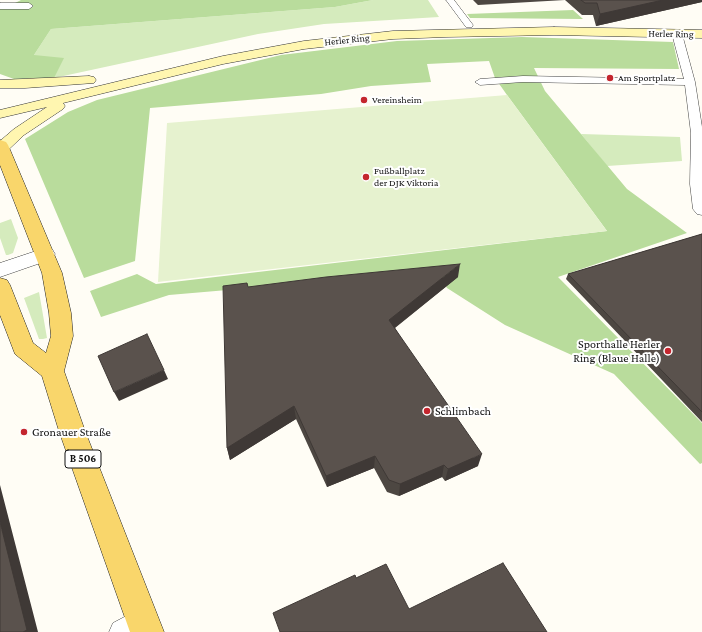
<!DOCTYPE html>
<html>
<head>
<meta charset="utf-8">
<style>
	body { margin:0 }
	canvas { display:block; background:#fffdf5 }
</style>
</head>
<body>
<canvas width="702" height="632"></canvas>
<script>
const context = document.querySelector('canvas').getContext('2d');
context.lineJoin = 'round';
function paint(path, color) { context.fillStyle = color; context.fill(path, 'evenodd'); }
const toPath = rows => new Path2D(rows.map(r => 'M' + r).join(''));
function strokePath(path, color, width, dash) { context.strokeStyle = color; context.lineWidth = width; context.lineCap = dash ? 'butt' : 'round'; context.setLineDash(dash || []); context.stroke(path); }
function write(font, color, halo, rows, align = 'center') {
  context.font = font + ' "Crimson Pro",serif'; context.lineWidth = 4; context.setLineDash([]); context.textBaseline = 'middle'; context.strokeStyle = halo; context.fillStyle = color; for (const [text, x, y, turn = 0] of rows) {
    context.save(); context.translate(x, y); context.rotate((+turn || 0) * Math.PI / 180); context.textAlign = isNaN(turn) ? turn : align; if (halo) context.strokeText(text, 0, 0); context.fillText(text, 0, 0); context.restore();
  }
}
const green = toPath([
	[373,0,428,0,439,17,324,24,258,34,54,78,34,55,51,29,335,7],
	[581,134,680,137,682,161,607,166],
	[11,219,18,238,13,253,8,255,6,255,0,238,0,223],
	[39,292,47,338,43,339,39,339,24,298]
]);
const forest = toPath([
	[21,0,373,0,335,7,51,29,34,55,64,58,54,78,14,79,0,74,0,3,15,3],
	[573,10,583,19,470,18,467,14],
	[522,37,673,42,679,69,534,68,545,91,627,189,687,233,558,277,702,423,702,463,700,464,614,374,505,325,447,288,438,272,169,295,101,317,90,291,137,274,156,284,607,231,507,95,495,78,489,61,427,64,431,82,371,86,321,94,150,108,135,261,84,278,25,139,68,112,97,100,281,55,397,41]
]);
const pitch = toPath([
	[507,95,607,231,158,282,167,123]
]);
const service = toPath([
	[446,0,454,0,473,25,472,27,466,27,446,0],
	[0,3,29,3,33,6,29,9,0,9,0,3],
	[677,31,682,34,695,82,702,127,702,215,697,214,693,209,690,184,691,133,685,85,523,82,480,85,475,82,480,79,523,76,684,79,672,34,677,31],
	[143,607,152,611,156,620,152,629,147,632,109,632,113,623,143,607]
]);
const minor = toPath([
	[45,248,52,249,55,254,52,259,0,277,0,263,45,248]
]);
const secondary = toPath([
	[554,27,702,30,702,38,554,35,446,37,393,39,304,49,223,64,63,103,65,106,63,109,24,135,7,151,0,153,0,141,14,129,47,107,0,118,0,110,223,56,304,41,393,31,554,27],
	[89,76,94,77,96,80,94,83,25,88,0,88,0,80,89,76]
]);
const primary = toPath([
	[0,140,6,142,8,145,62,273,71,313,73,336,64,371,85,431,164,632,130,632,59,431,42,376,15,354,0,315,0,278,7,280,10,285,33,343,46,353,51,336,49,313,42,273,0,165,0,140]
]);
const wall = toPath([
	[473,0,702,0,702,2,596,26,593,15,582,15,565,0,478,5],
	[702,234,702,422,566,279,568,274],
	[458,277,395,328,478,466,445,481,442,477,399,496,387,492,374,468,327,487,296,419,230,460,227,448,248,287]
]);
const shadedWall = toPath([
	[663,0,702,0,702,2,596,26,600,14],
	[460,264,458,277,388,333,389,320],
	[164,370,168,379,119,401,114,392],
	[294,406,296,419,230,460,227,448],
	[482,454,478,466,445,481,448,469],
	[375,456,374,468,327,487,326,476],
	[444,465,442,477,399,496,400,484],
	[0,485,38,632,23,632,0,522]
]);
const building = toPath([
	[581,0,663,0,600,14,597,3,585,3,581,0],
	[702,234,702,412,568,274,702,234],
	[460,264,389,320,482,454,448,469,444,465,400,484,389,480,375,456,326,476,294,406,227,448,223,286,247,283,248,287,326,277,460,264],
	[147,334,164,370,114,392,98,356,147,334],
	[0,522,27,630,23,632,0,632,0,522],
	[503,563,547,632,280,632,273,613,355,575,356,578,386,564,409,609,503,563]
]);
const markers = [
	[610,78,4,"#c4262e"],
	[364,100,4,"#c4262e"],
	[366,177,4,"#c4262e"],
	[668,351,4,"#c4262e"],
	[427,411,4,"#c4262e"],
	[24,432,4,"#c4262e"]
];
const farStreetnames = [
	["Herler Ring",671,34,1],
	["Herler Ring",347,40,-6]
];
const farPoinames = [
	["Am Sportplatz",618,78],
	["Vereinsheim",372,100],
	["Fußballplatz",374,171],
	["der DJK Viktoria",374,183]
];
const shields = [
	[83,459,36]
];
const shieldNames = [
	["B 506",83,459]
];
const poiNames = [
	["Sporthalle Herler",660,344,"right"],
	["Ring (Blaue Halle)",660,358,"right"],
	["Schlimbach",435,411],
	["Gronauer Straße",32,432]
];
paint(green, '#d5ebbd');
paint(forest, '#b9dc9c');
paint(pitch, '#e6f2cf');
strokePath(service, '#444', 1);
strokePath(minor, '#444', 1);
strokePath(secondary, '#333', 1);
strokePath(primary, '#222', 1);
paint(service, '#fff');
paint(minor, '#fff');
paint(secondary, '#fff6b0');
paint(primary, '#f9d66b');
paint(wall, '#4d4742');
paint(shadedWall, '#3f3936');
paint(building, '#5a524d');
strokePath(building, '#3f3936', 1);
for (const [x, y, r, color] of markers) { const dot = new Path2D(); dot.arc(x, y, r, 0, 2 * Math.PI); context.fillStyle = color; context.fill(dot); strokePath(dot, '#fff', 1.5); }
write('10px', '#111', '#fff', farStreetnames);
write('10px', '#111', '#fff', farPoinames, 'left');
for (const [x, y, w] of shields) { const box = new Path2D(); box.roundRect(x - w / 2, y - 9, w, 18, 3); context.fillStyle = '#fff'; context.fill(box); strokePath(box, '#111', 1); }
write('bold 11px', '#111', null, shieldNames);
write('12px', '#111', '#fff', poiNames, 'left');
</script>
</body>
</html>
